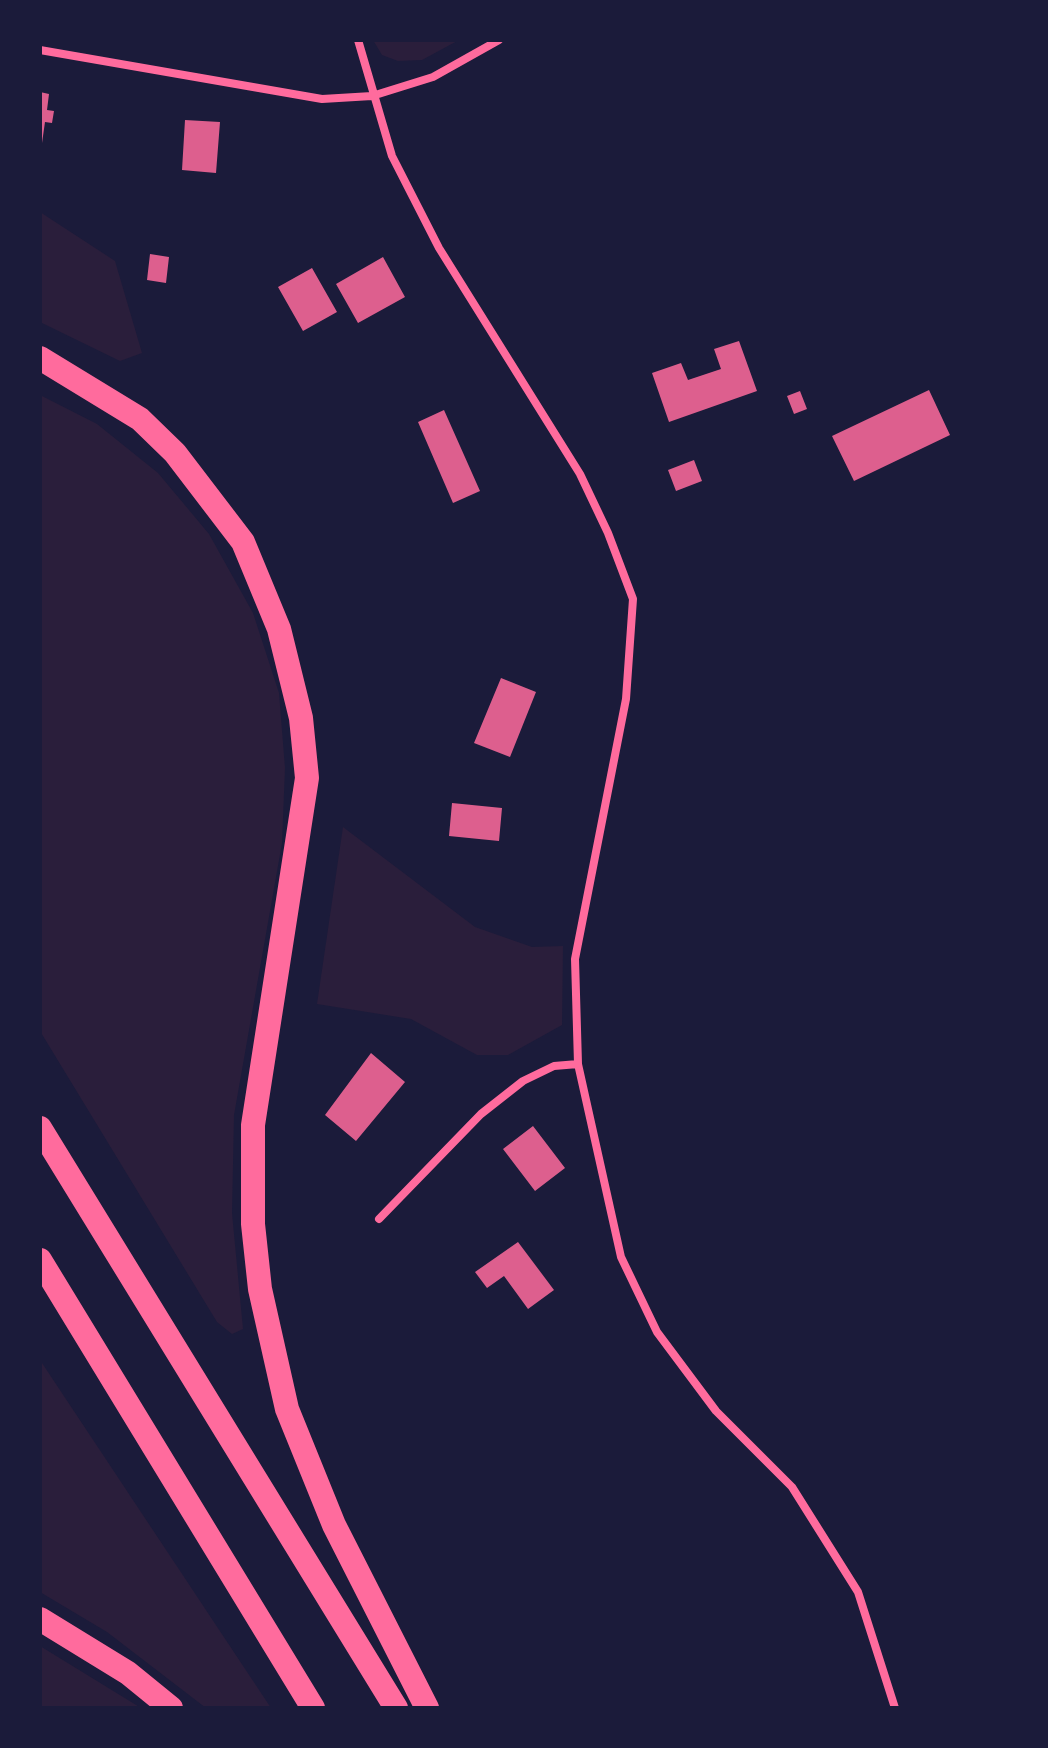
<!DOCTYPE html>
<html>
<head>
<meta charset="utf-8">
<style>
	body { margin:0 }
	#map { position:relative; width:1048px; height:1748px; overflow:hidden; background:#1b1b3a; font-family:Montserrat,sans-serif }
	canvas { display:block }
	.frame { position:absolute; inset:0; border:42px solid #1b1b3a; pointer-events:none }
</style>
</head>
<body>
<div id="map">
<canvas width="1048" height="1748"></canvas>
<div class="frame"></div>
</div>
<script>
const context = document.querySelector('canvas').getContext('2d');
context.lineJoin = 'round';
function paint(path, color) { context.fillStyle = color; context.fill(path, 'evenodd'); }
const toPath = rows => new Path2D(rows.map(r => 'M' + r).join(''));
function strokePath(path, color, width, dash) { context.strokeStyle = color; context.lineWidth = width; context.lineCap = dash ? 'butt' : 'round'; context.setLineDash(dash || []); context.stroke(path); }
const green = toPath([
	[373,40,459,40,422,60,398,61,382,55],
	[40,212,115,261,142,353,120,361,40,322],
	[40,395,97,424,158,473,209,534,253,613,279,693,285,768,282,843,234,1115,232,1213,243,1329,232,1334,217,1322,40,1031],
	[343,827,475,927,532,947,563,946,562,1025,508,1055,477,1055,411,1019,317,1004],
	[40,1360,271,1708,206,1708,107,1632,40,1592],
	[40,1646,141,1708,40,1708]
]);
const building = toPath([
	[40,92,49,94,47,110,54,111,52,123,45,122,42,143],
	[185,120,220,122,216,173,182,170],
	[150,254,169,257,166,283,147,280],
	[383,257,405,297,358,323,336,284],
	[312,268,337,312,303,331,278,287],
	[739,341,757,391,669,422,652,373,681,363,688,380,721,369,714,349],
	[929,390,950,435,854,481,832,436],
	[800,391,807,409,794,414,787,396],
	[444,410,480,491,453,503,418,422],
	[694,460,702,481,676,491,668,470],
	[501,678,536,692,510,757,474,743],
	[452,803,502,808,499,841,449,836],
	[371,1053,405,1082,356,1141,325,1115],
	[533,1126,565,1168,535,1191,503,1149],
	[518,1242,554,1290,528,1309,504,1276,487,1288,475,1272]
]);
const minor = toPath([
	[358,40,392,156,439,248,580,474,608,533,633,599,626,699,575,959,578,1064,621,1257,657,1332,716,1411,792,1487,858,1592,895,1708],
	[40,50,322,99,372,96,433,77,499,40],
	[379,1219,481,1114,523,1081,554,1066,578,1064]
]);
const motorway = toPath([
	[40,358,140,419,175,453,243,542,279,629,301,718,307,778,253,1125,253,1224,260,1289,287,1409,334,1525,427,1708],
	[40,1128,396,1708],
	[40,1260,313,1708],
	[40,1619,128,1673,171,1708]
]);
paint(green, '#2a1e3b');
paint(building, '#dd5f8e');
strokePath(minor, '#ff6b9d', 8);
strokePath(motorway, '#ff6b9d', 24);
</script>
</body>
</html>
